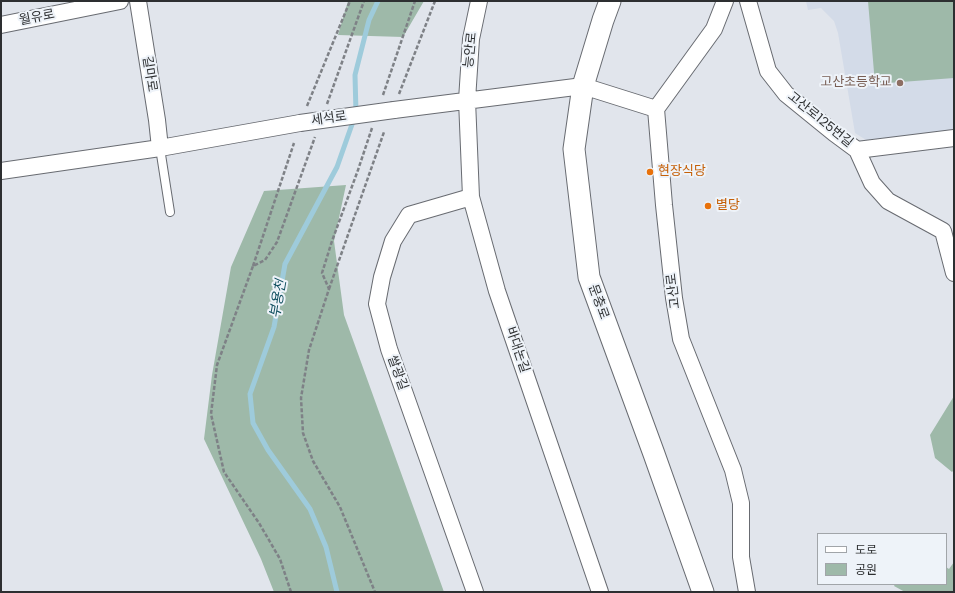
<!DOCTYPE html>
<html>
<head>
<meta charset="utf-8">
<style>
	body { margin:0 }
	#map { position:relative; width:955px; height:593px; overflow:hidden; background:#e1e5ec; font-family:Poppins,"Noto Sans KR",sans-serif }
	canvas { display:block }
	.frame { position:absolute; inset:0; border:2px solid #2d2f31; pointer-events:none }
	.legend { position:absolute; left:817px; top:533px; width:130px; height:52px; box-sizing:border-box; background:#eef3f9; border:1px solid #a1a5a9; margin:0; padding:5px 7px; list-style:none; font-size:12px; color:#2d2f31 }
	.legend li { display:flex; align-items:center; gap:8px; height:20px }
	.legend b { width:20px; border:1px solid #a1a5a9 }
</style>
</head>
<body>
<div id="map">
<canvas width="955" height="593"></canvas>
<div class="frame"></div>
<ul class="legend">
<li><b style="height:5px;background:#fff"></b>도로</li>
<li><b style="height:11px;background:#9eb9a9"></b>공원</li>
</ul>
</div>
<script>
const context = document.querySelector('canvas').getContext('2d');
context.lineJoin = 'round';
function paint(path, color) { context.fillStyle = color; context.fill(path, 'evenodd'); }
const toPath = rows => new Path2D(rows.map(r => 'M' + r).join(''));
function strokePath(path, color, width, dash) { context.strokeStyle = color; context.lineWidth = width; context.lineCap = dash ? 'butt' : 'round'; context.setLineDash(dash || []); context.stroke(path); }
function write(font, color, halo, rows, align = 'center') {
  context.font = font + ' Poppins,"Noto Sans KR",sans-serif'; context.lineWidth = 4; context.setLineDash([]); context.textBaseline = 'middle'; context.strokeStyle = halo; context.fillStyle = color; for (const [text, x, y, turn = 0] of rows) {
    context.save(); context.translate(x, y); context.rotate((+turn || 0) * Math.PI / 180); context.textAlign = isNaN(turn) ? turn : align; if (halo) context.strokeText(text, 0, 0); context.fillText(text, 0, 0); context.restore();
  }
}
const built = toPath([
	[806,1,954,1,954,133,874,145,855,133,838,33,834,21,821,8,808,10]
]);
const green = toPath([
	[348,1,424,1,403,37,338,35],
	[868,1,954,1,954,78,875,84],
	[346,185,334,241,344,315,444,592,274,592,261,559,204,439,212,375,231,267,264,191],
	[954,396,954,470,952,472,935,458,930,435],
	[954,562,954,592,905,592,894,586,895,584,946,584,946,567,949,569]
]);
const stream = toPath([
	[337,592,326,547,310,509,268,450,253,423,250,394,274,327,285,264,337,167,356,113,355,75,369,20,378,1]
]);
const path = toPath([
	[399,94,435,1],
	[383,95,415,1],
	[327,104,364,1],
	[307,106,350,1],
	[372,128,358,170,332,241,322,273,329,289,309,350,301,398,303,433,313,461,340,507,375,592],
	[253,266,294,143],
	[329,289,384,132],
	[291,592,280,559,259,523,224,472,211,414,217,365,253,266,265,260,277,242,315,137]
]);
const service = toPath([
	[160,148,170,212]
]);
const minor = toPath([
	[138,1,157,120,160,148],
	[479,1,471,39,467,100,471,197,497,291,600,592],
	[725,1,714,29,656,109,664,205,674,298,681,339,733,470,741,503,741,557,747,592],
	[748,1,768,71,786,94,834,133,857,150,954,138],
	[1,25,120,1],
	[394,110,583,86,656,109],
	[857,150,872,183,888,201,943,231,954,273],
	[1,171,160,148,300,123],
	[471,197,409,215,393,241,382,277,377,304,389,349,475,592]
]);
const tertiary = toPath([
	[610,1,603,20,583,86,574,149,589,277,654,454,703,592]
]);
const minorBridge = toPath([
	[300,123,394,110]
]);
const markers = [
	[900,83,4,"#8d6e63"],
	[650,172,4,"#e8710a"],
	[708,206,4,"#e8710a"]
];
const streetNames = [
	["월유로",37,18,-11],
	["능안로",471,50,-84],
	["길마로",149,74,81],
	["세석로",329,119,-8],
	["고산로125번길",820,120,39],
	["고산로",674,291,-97],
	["문충로",598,302,70],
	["바대논길",517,350,71],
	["쌀광길",397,373,70]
];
const educationNames = [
	["고산초등학교",892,83]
];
const foodNames = [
	["현장식당",658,172],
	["별당",716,206]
];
const waterNames = [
	["부용천",279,299,-80]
];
paint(built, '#d3dbe8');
paint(green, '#9eb9a9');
strokePath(stream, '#9ecbdb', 5);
strokePath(service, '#686b71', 10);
strokePath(minor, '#686b71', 18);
strokePath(tertiary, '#686b71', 23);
strokePath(path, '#7e8186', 2.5, [4, 2]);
strokePath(service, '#fff', 8);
strokePath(minor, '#fff', 16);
strokePath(tertiary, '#fff', 21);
strokePath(minorBridge, '#686b71', 18, []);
strokePath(minorBridge, '#fff', 16);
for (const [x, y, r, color] of markers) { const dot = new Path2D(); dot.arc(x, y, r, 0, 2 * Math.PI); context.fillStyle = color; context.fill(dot); strokePath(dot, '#eef3f9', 1.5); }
write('13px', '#2d2f31', '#eef3f9', streetNames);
write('13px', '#785e54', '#eef3f9', educationNames, 'right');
write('13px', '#c56008', '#eef3f9', foodNames, 'left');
write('italic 14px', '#104f5f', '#eef3f9', waterNames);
</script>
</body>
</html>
